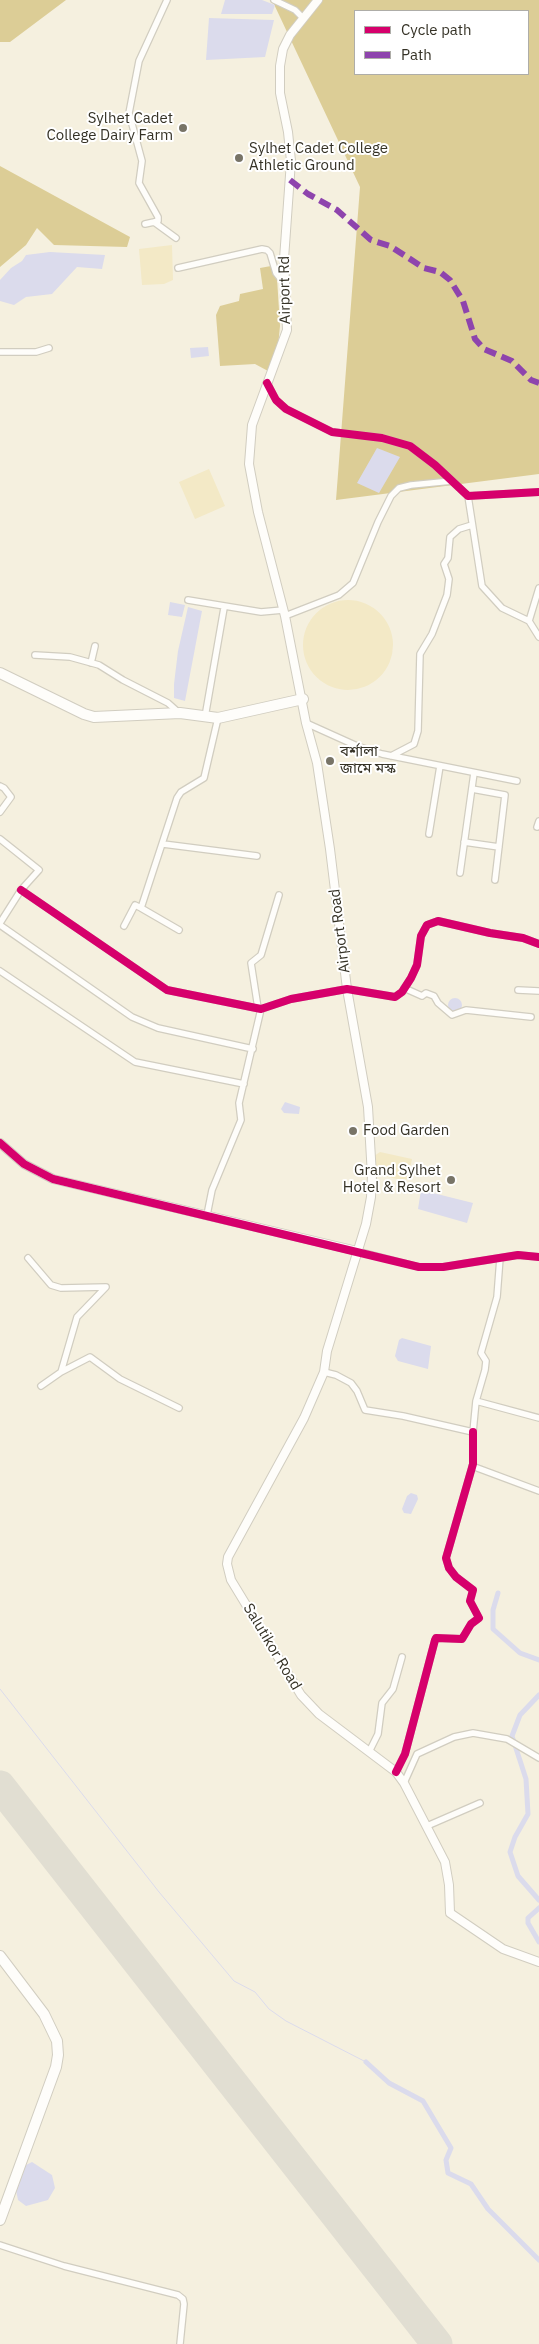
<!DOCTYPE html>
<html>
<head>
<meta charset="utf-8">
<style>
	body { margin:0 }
	#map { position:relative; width:539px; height:2344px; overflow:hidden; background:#f5f0df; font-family:"IBM Plex Sans",sans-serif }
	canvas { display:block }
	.legend { position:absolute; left:354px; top:10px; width:175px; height:65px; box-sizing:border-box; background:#fff; border:1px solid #aeada8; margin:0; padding:6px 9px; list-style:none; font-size:15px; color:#353226 }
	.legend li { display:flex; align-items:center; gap:10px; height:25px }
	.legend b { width:25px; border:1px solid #aeada8 }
</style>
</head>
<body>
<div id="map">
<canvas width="539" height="2344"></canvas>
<ul class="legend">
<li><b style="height:6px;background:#d6006c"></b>Cycle path</li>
<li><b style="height:6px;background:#8e44ad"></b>Path</li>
</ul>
</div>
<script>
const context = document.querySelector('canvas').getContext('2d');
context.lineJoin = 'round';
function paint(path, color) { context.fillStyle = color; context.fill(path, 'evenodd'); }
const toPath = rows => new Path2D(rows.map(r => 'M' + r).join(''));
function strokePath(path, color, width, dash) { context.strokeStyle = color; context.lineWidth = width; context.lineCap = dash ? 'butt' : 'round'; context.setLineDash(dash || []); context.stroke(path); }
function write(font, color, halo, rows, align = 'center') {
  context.font = font + ' "IBM Plex Sans","Noto Sans Bengali",sans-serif'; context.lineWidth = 4; context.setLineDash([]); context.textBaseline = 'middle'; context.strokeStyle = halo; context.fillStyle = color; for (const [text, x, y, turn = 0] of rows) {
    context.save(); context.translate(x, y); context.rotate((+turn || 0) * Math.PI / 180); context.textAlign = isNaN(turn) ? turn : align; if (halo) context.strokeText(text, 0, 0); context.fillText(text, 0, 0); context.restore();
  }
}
const green = toPath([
	[172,245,173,280,164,284,142,285,139,249],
	[209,469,225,506,195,519,179,482],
	'303 645a45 45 0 1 1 90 0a45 45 0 1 1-90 0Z',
	[380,1152,412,1159,408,1179,401,1180,375,1174,374,1156]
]);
const forest = toPath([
	[0,0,66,0,10,42,0,42],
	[272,0,539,0,539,474,336,500,360,187],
	[355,11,528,11,528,74,355,74],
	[0,166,130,237,127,247,54,245,37,228,26,245,0,267],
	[271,266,277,278,280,326,278,346,268,371,255,364,220,366,216,315,220,306,239,301,240,294,263,289,260,268]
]);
const water = toPath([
	[225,0,262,0,275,5,272,14,221,14],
	[209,18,274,20,265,57,206,60],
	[50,252,105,255,102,269,77,267,52,294,26,297,14,305,0,301,0,280,11,268,22,261,26,255],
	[208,347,209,356,191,358,190,348],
	[377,448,400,457,379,493,357,483],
	[170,602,185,605,182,617,168,615],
	[188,607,202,611,185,701,174,698,174,684,178,651],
	'448 1005a7 7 0 1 1 14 0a7 7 0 1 1-14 0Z',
	[285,1102,300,1107,299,1114,284,1113,281,1109],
	[421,1190,473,1203,467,1223,418,1209],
	[402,1338,431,1346,428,1369,398,1361,395,1356,399,1340],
	[411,1493,417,1495,418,1499,411,1514,404,1513,402,1509,407,1496],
	[32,2162,52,2175,55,2188,48,2200,26,2206,18,2200,15,2186,24,2166]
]);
const stream = toPath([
	[0,1689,159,1892,234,1981,255,1992,269,2009,286,2021,366,2062]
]);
const canal = toPath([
	[498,1593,493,1610,493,1629,520,1653,539,1660],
	[539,1695,520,1715,512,1736,526,1779,528,1814,515,1837,510,1852,518,1876,539,1900],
	[539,1908,528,1918,528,1923,539,1942],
	[366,2062,389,2083,423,2101,451,2148,446,2160,448,2173,471,2184,488,2209,539,2260]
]);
const runway = toPath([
	[0,1786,437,2344]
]);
const street = toPath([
	[274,0,295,10,303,18],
	[154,222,158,221,158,217,139,183,142,161,129,113,139,61,167,0],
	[145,224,154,222,176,238],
	[178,268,262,249,267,250,270,253,276,273,280,278,285,280],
	[0,352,36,352,49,348],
	[267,383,276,400,286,409,332,432,382,438,410,446,435,465,468,496,539,492],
	[468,496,482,586,502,608,529,621],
	[539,588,529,621,539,637],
	[188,600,261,612,283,610],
	[285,616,339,595,353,583,378,522,391,496,399,488,411,485,452,481],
	[35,655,70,657,99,665,123,680,168,703,178,712],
	[91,663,95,646],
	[205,717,224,608],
	[306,723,357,746,382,754,517,781],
	[391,756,414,744,418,731,420,654,432,634,447,595,449,579,444,564,448,558,450,537,459,529,472,525],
	[0,786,4,788,11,797,0,812],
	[472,789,505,795,495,880],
	[537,827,539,821],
	[429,834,440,766],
	[0,839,39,870,21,890,0,923],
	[464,842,499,847],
	[163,844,257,856],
	[460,873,474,773],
	[21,890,167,990,261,1009,291,999,347,989,395,997,402,992,411,978,417,965,421,936,427,925,438,921,490,933,523,938,539,944],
	[141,908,179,930],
	[0,925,132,1017,158,1028,253,1049],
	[124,926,135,905,141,908,177,798,181,792,204,778,218,718],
	[0,971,135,1062,244,1084],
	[404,988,422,996,426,993,434,996,438,1003,452,1015,466,1010,531,1017],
	[518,990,539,991],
	[258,1008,251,963,261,955,279,895],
	[207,1215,212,1190,241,1120,239,1103,261,1009],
	[357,1251,419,1267,443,1267,518,1255,539,1257],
	[28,1258,51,1285,61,1288,106,1287,77,1317,61,1372,41,1386],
	[61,1372,90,1357,120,1379,179,1408],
	[324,1372,336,1375,351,1383,357,1391,365,1410,403,1416,473,1432,476,1401,485,1370,486,1361,481,1353,497,1297,500,1258],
	[476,1401,539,1418],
	[472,1466,539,1491],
	[369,1752,378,1734,382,1703,393,1689,402,1657],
	[396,1772,405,1754,435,1640,436,1638,462,1639,471,1624,479,1618,470,1601,473,1590,456,1577,449,1568,446,1558,473,1464,473,1432],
	[404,1783,417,1754,454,1737,473,1733,507,1739,539,1758],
	[427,1826,480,1803],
	[0,2245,64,2266,178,2295,183,2299,184,2304,180,2344]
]);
const secondary = toPath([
	[318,0,290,35,283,49,280,66,280,93,288,132,291,161,284,259,287,330,252,425,249,464,258,512,285,616,306,723,317,763,330,849,347,989,368,1107,372,1176,371,1197,366,1224,327,1351,324,1372,304,1418,228,1557,227,1564,231,1580,301,1695,319,1714,396,1772,404,1783,445,1862,449,1885,450,1913,503,1949,539,1962],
	[0,1143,24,1164,53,1179,357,1251]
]);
const highway = toPath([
	[0,673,84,714,94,717,180,713,218,718,303,699],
	[0,1956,44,2014,57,2041,58,2055,56,2067,0,2220]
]);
const quiet = toPath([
	[290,180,308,194,337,210,371,240,390,246,424,268,440,272,450,280,463,301,475,339,484,349,512,361,531,380,539,383]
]);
const cycleway = toPath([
	[267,383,276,400,286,409,332,432,382,438,410,446,435,465,468,496,539,492],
	[21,890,167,990,261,1009,291,999,347,989,395,997,402,992,411,978,417,965,421,936,427,925,438,921,490,933,523,938,539,944],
	[0,1143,24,1164,53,1179,419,1267,443,1267,518,1255,539,1257],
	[396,1772,405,1754,435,1640,436,1638,462,1639,471,1624,479,1618,470,1601,473,1590,456,1577,449,1568,446,1558,473,1464,473,1432]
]);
const markers = [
	[183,128,5,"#787467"],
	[239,158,5,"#787467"],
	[330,761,5,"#787467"],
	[353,1131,5,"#787467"],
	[451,1180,5,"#787467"]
];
const poiNames = [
	["Sylhet Cadet",173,119,"right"],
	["College Dairy Farm",173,136,"right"],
	["Sylhet Cadet College",249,149],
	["Athletic Ground",249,166],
	["বর্শালা",340,752],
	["জামে মস্ক",340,769],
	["Food Garden",363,1131],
	["Grand Sylhet",441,1171,"right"],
	["Hotel & Resort",441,1188,"right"]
];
const streetNames = [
	["Airport Rd",285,290,-91],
	["Airport Road",340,931,-97],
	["Salutikor Road",272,1647,59]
];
paint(green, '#f3e9c6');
paint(forest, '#dccd96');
paint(water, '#dbdbec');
strokePath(stream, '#dbdbec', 1);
strokePath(canal, '#dbdbec', 5);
strokePath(runway, '#e1ded2', 31);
strokePath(street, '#d1cdc0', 8);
strokePath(secondary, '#d1cdc0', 10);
strokePath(highway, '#d1cdc0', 12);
strokePath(street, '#fefdfa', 5.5);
strokePath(secondary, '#fefdfa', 8);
strokePath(highway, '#fefdfa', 10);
strokePath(quiet, '#8e44ad', 6, [12, 6]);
strokePath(cycleway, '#d6006c', 8);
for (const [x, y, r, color] of markers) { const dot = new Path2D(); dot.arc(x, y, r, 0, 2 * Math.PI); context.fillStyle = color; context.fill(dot); strokePath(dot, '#fff', 2); }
write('15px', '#353226', '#fff', poiNames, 'left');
write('15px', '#353226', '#fff', streetNames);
</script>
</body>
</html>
